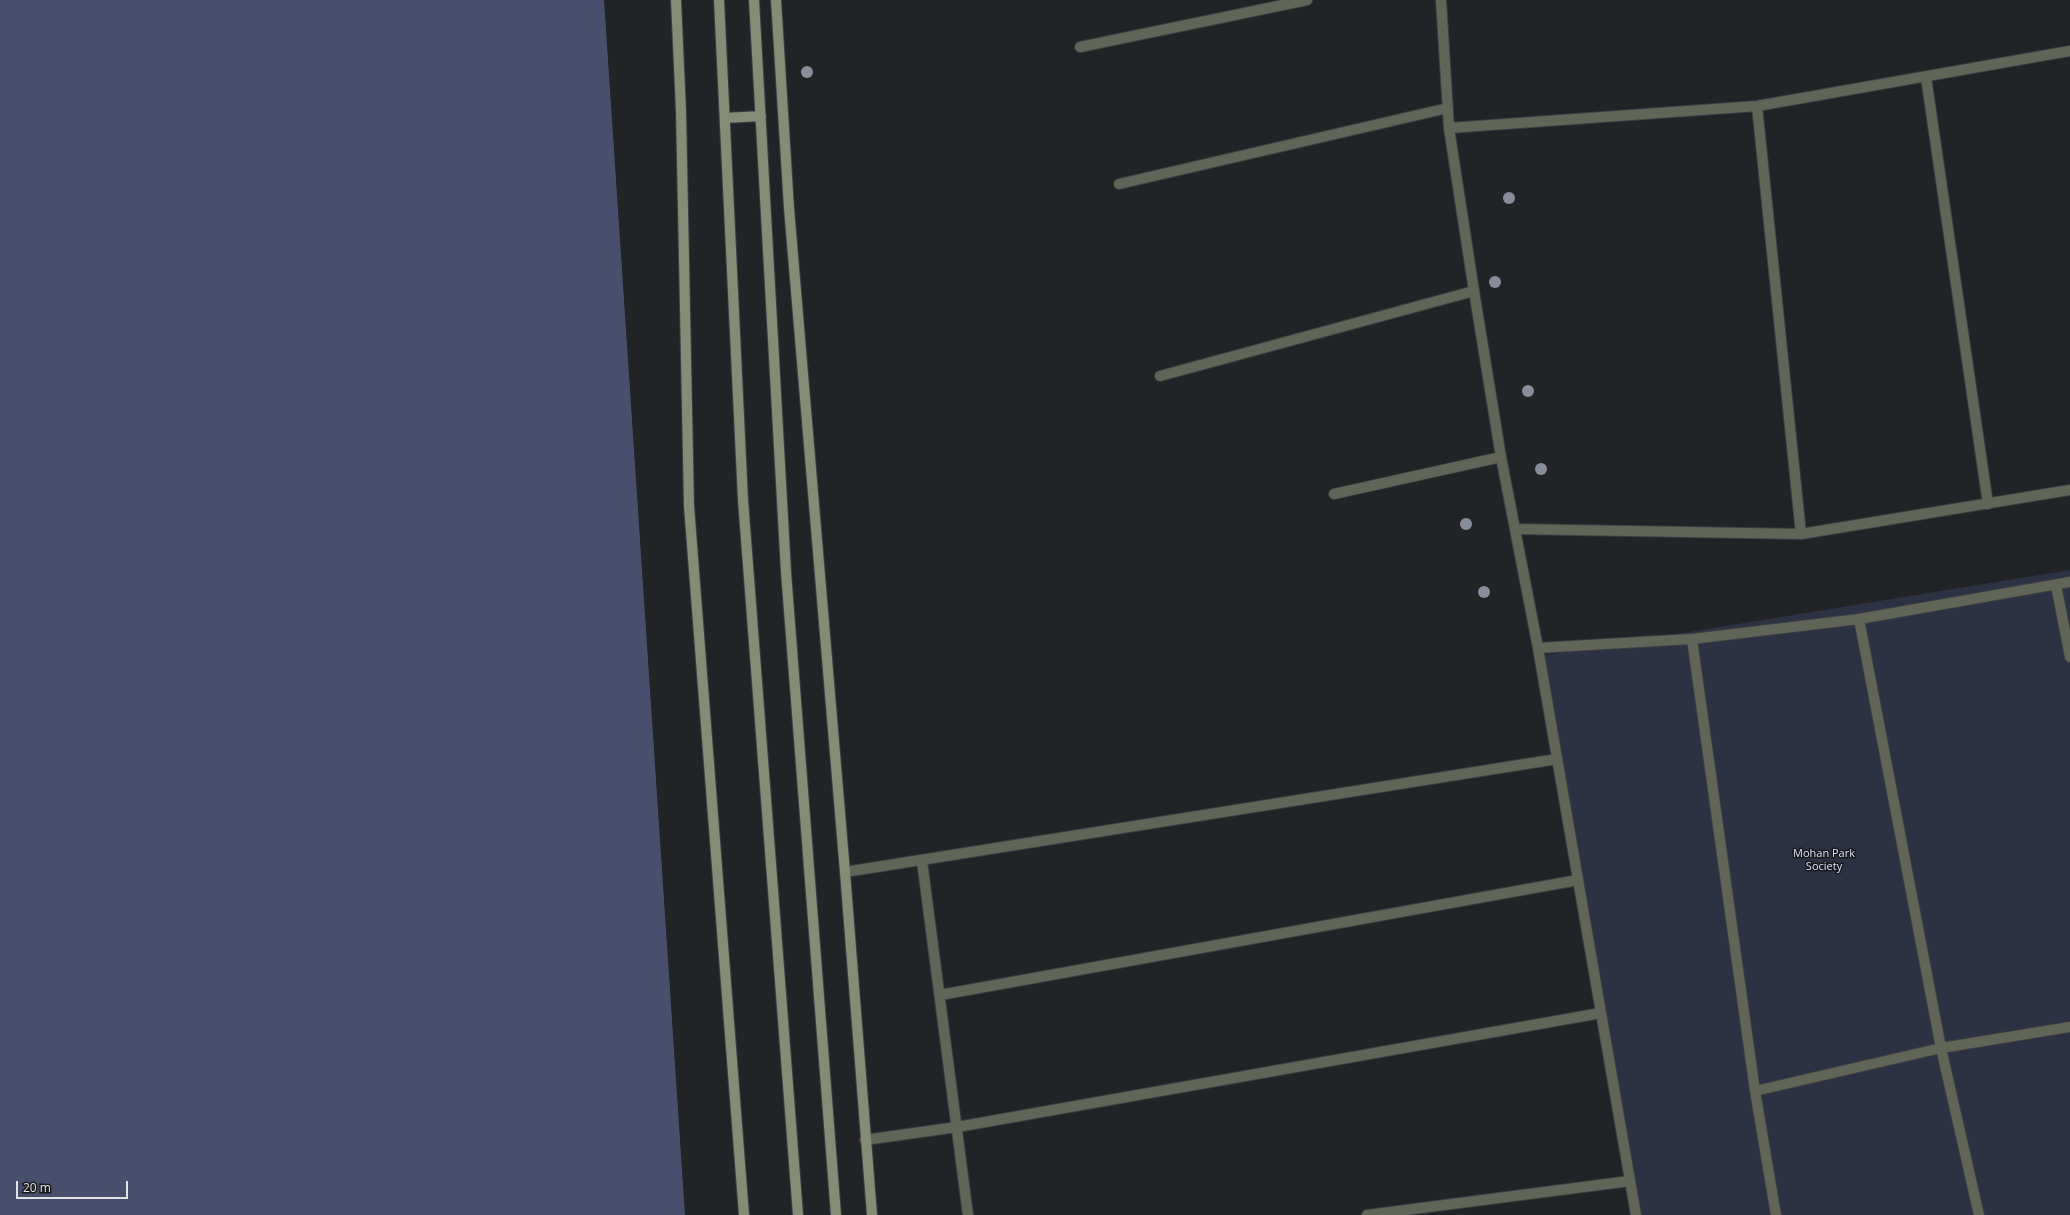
<!DOCTYPE html>
<html>
<head>
<meta charset="utf-8">
<style>
	body { margin:0 }
	#map { position:relative; width:2070px; height:1215px; overflow:hidden; background:#212327; font-family:"Open Sans",sans-serif }
	canvas { display:block }
	.scale { position:absolute; left:16px; top:1181px; width:112px; height:18px; box-sizing:border-box; border:2px solid #e2e3e6; border-top:0; padding-left:5px; font-size:12px; line-height:14px; white-space:nowrap; color:#e2e3e6; -webkit-text-stroke:3px #18191d; paint-order:stroke }
</style>
</head>
<body>
<div id="map">
<canvas width="2070" height="1215"></canvas>
<div class="scale">20 m</div>
</div>
<script>
const context = document.querySelector('canvas').getContext('2d');
context.lineJoin = 'round';
function paint(path, color) { context.fillStyle = color; context.fill(path, 'evenodd'); }
const toPath = rows => new Path2D(rows.map(r => 'M' + r).join(''));
function strokePath(path, color, width, dash) { context.strokeStyle = color; context.lineWidth = width; context.lineCap = dash ? 'butt' : 'round'; context.setLineDash(dash || []); context.stroke(path); }
function write(font, color, halo, rows, align = 'center') {
  context.font = font + ' "Open Sans",sans-serif'; context.lineWidth = 3; context.setLineDash([]); context.textBaseline = 'middle'; context.strokeStyle = halo; context.fillStyle = color; for (const [text, x, y, turn = 0] of rows) {
    context.save(); context.translate(x, y); context.rotate((+turn || 0) * Math.PI / 180); context.textAlign = isNaN(turn) ? turn : align; if (halo) context.strokeText(text, 0, 0); context.fillText(text, 0, 0); context.restore();
  }
}
const green = toPath([
	[2070,570,2070,1215,1632,1215,1541,656]
]);
const forest = toPath([
	[0,0,604,0,685,1215,0,1215]
]);
const service = toPath([
	[1334,494,1501,457]
]);
const minor = toPath([
	[1441,0,1449,128,1474,291,1501,457,1538,648,1636,1215],
	[1080,47,1307,0],
	[1926,77,1988,504],
	[1757,106,1801,534],
	[1449,128,1757,106,2070,51],
	[1119,184,1448,108],
	[1160,376,1474,291],
	[1516,529,1801,534,2070,490],
	[2056,585,2070,657],
	[1859,619,1941,1048,1979,1215],
	[1692,639,1755,1091,1776,1215],
	[1538,648,1692,639,1859,619,2070,582],
	[922,861,968,1215],
	[845,872,1557,759],
	[940,995,1578,880],
	[1755,1091,1941,1048,2070,1027],
	[865,1140,957,1127,1601,1013],
	[1367,1215,1630,1181]
]);
const secondary = toPath([
	[676,0,681,111,689,506,744,1215],
	[719,0,743,500,798,1215],
	[754,0,786,572,836,1215],
	[776,0,789,208,845,872,872,1215],
	[725,118,761,116]
]);
const trees = [
	[807,72],
	[1509,198],
	[1495,282],
	[1528,391],
	[1541,469],
	[1466,524],
	[1484,592]
];
const parkNames = [
	["Mohan Park",1824,854],
	["Society",1824,867]
];
paint(green, '#2c3244');
paint(forest, '#474f6c');
strokePath(service, '#3c3e42', 12);
strokePath(minor, '#3c3e42', 12);
strokePath(secondary, '#3c3e42', 12);
strokePath(service, '#616558', 10);
strokePath(minor, '#616558', 10);
strokePath(secondary, '#858b75', 10);
context.fillStyle = '#888d9a';
for (const [x, y] of trees) { context.beginPath(); context.arc(x, y, 6, 0, 2 * Math.PI); context.fill(); }
write('11px', '#dce3f9', '#18191d', parkNames);
</script>
</body>
</html>
